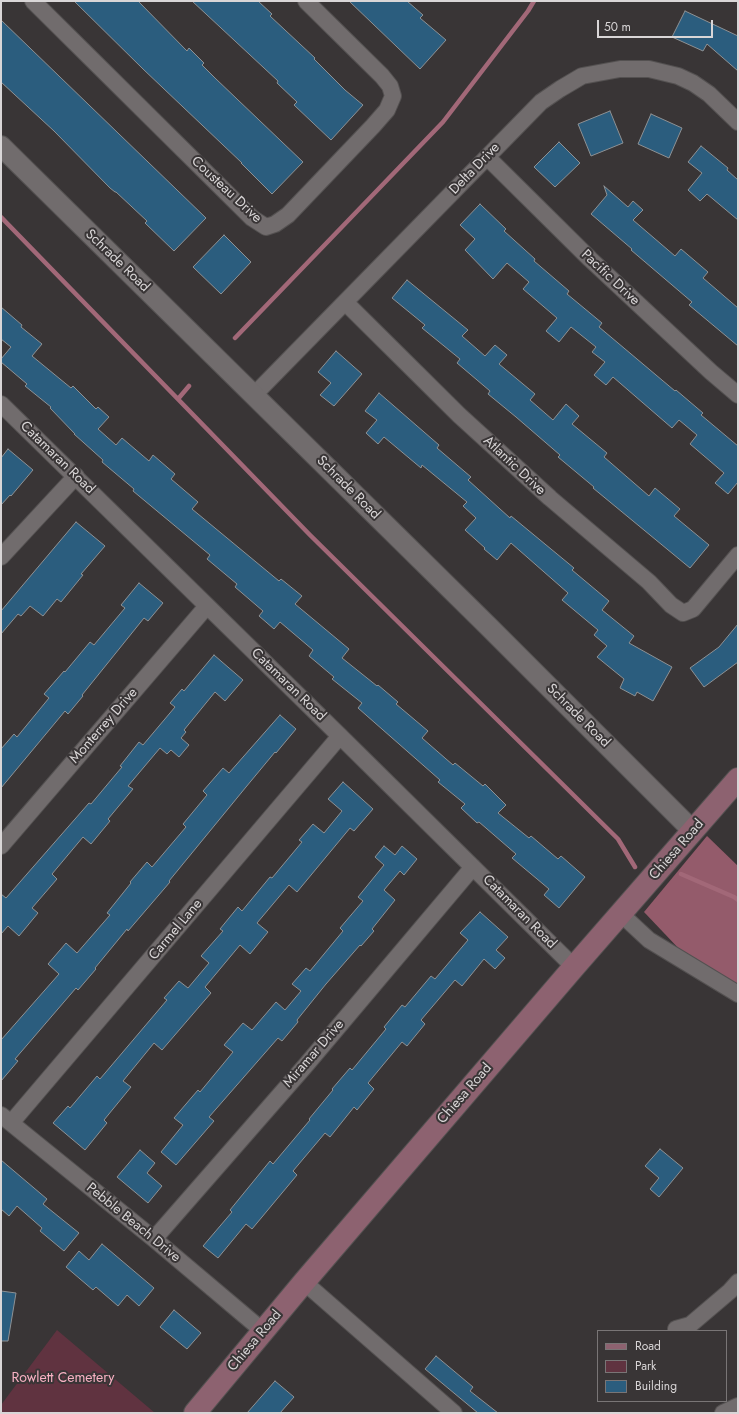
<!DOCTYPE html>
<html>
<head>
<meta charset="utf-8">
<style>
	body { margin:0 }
	#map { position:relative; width:739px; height:1414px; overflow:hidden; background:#393536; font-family:Jost,sans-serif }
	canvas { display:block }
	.frame { position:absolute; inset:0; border:2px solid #d9d6d7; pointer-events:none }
	.legend { position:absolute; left:597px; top:1330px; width:130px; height:72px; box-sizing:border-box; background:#393536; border:1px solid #797576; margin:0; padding:5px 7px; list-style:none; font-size:12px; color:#d9d6d7 }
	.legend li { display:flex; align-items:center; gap:8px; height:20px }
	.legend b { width:20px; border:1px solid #797576 }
	.scale { position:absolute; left:597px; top:20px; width:116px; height:18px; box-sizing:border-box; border:2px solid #d9d6d7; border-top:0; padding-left:5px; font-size:12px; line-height:14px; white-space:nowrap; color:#d9d6d7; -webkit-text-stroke:3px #393536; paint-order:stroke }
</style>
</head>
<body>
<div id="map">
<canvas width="739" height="1414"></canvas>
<div class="frame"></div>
<ul class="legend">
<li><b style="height:5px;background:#8d6270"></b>Road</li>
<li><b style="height:11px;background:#603340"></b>Park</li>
<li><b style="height:11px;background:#2b5d7e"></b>Building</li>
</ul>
<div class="scale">50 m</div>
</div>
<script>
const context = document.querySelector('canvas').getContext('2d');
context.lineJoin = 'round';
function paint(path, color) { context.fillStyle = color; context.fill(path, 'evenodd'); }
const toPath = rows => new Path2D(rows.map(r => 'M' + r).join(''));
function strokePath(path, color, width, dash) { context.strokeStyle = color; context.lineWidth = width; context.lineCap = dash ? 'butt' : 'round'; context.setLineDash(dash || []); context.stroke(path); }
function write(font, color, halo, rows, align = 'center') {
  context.font = font + ' Jost,sans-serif'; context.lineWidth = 4; context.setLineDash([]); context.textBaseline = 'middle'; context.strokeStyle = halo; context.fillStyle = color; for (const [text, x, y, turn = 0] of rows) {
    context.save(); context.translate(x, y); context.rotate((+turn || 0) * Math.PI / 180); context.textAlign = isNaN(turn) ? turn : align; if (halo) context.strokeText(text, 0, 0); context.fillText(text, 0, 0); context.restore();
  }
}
const green = toPath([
	[57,1330,155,1413,1,1413,1,1405]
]);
const forest = toPath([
	[707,836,738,866,738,987,682,952,644,912]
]);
const stream = toPath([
	[1,217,310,535,618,839,635,867],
	[235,338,443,122,528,11,534,1],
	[178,399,189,386],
	[681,874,734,897,738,900]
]);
const building = toPath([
	[74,1,138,1,187,51,189,48,204,63,202,65,215,78,303,162,272,194,241,163,242,163,143,69,74,1],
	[192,1,258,1,272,14,270,16,315,58,314,59,345,90,363,105,331,140,294,105,297,102,277,83,278,81,192,1],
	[349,1,407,1,423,15,420,18,446,40,420,69,349,1],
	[685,11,738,36,738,71,707,44,703,51,672,37,685,11],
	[1,20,206,218,174,251,145,223,147,221,116,192,115,192,110,188,54,131,1,82,1,20],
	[610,111,623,143,591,156,578,124,610,111],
	[651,114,682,128,669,158,638,144,651,114],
	[559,142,580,163,555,187,534,167,559,142],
	[701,146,728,168,727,170,738,180,738,220,707,194,700,201,688,190,702,173,688,162,701,146],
	[604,186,628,207,633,201,643,210,633,220,675,256,681,249,708,272,703,278,738,308,738,346,689,305,692,302,631,250,632,249,591,214,607,195,604,186],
	[480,204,506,229,504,231,535,259,534,261,569,291,567,294,602,323,599,327,675,391,676,390,703,413,701,415,738,446,738,482,728,494,715,483,724,473,690,444,697,435,679,420,672,428,613,377,606,385,594,375,605,362,592,352,596,347,571,327,559,342,546,331,557,318,523,289,529,282,507,263,493,279,465,250,475,239,460,225,480,204],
	[224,235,251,262,221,294,193,267,224,235],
	[407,280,468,330,462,336,485,356,495,345,507,355,499,364,535,394,530,400,553,420,566,404,579,416,572,424,607,453,604,457,649,496,655,488,680,509,674,516,709,545,690,568,593,488,594,487,558,457,560,455,516,417,488,394,490,391,457,363,460,359,422,328,425,325,392,298,407,280],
	[1,307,22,325,21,327,42,344,32,356,71,388,73,386,96,409,98,407,109,417,98,429,116,445,122,438,149,461,153,455,175,474,171,479,198,502,192,509,279,581,281,579,302,596,295,604,349,649,342,658,377,686,378,685,398,702,396,704,428,731,422,738,453,765,455,763,483,786,485,784,506,805,498,813,529,838,531,836,558,859,561,856,585,877,559,908,544,895,549,889,512,858,516,854,479,822,477,823,461,808,465,804,438,782,440,780,358,708,362,703,332,679,334,677,309,656,313,650,280,622,274,629,259,616,263,611,235,587,237,584,207,559,210,555,133,491,134,489,102,462,103,460,74,434,75,434,50,408,51,407,25,386,27,384,1,362,1,359,11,347,1,339,1,307],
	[336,351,362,374,334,406,320,395,331,383,318,372,336,351],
	[379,393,439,445,437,448,471,477,468,480,510,518,511,516,574,568,572,570,609,601,602,610,634,636,629,643,672,667,653,701,637,692,635,696,620,688,624,679,597,657,607,646,594,635,598,630,562,600,568,593,511,543,497,560,484,549,485,548,465,530,476,518,463,506,467,502,422,465,421,468,384,437,378,444,366,433,377,420,365,411,379,393],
	[8,449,33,470,11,496,10,495,1,505,1,458,8,449],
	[76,522,105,546,81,574,83,575,61,602,57,599,43,616,30,606,21,616,18,614,1,634,1,611,76,522],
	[139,583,163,603,148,621,144,618,82,695,83,696,68,714,65,711,1,788,1,749,14,734,17,737,49,698,44,694,64,671,65,672,90,642,94,645,125,608,121,605,139,583],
	[738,624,738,662,704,687,690,668,719,647,738,624],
	[214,655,243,680,225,701,215,692,184,730,186,732,181,738,189,745,179,757,171,750,167,754,160,748,128,786,133,789,108,819,110,821,91,844,83,837,52,874,57,879,32,908,38,913,19,936,8,926,1,934,1,894,6,898,89,803,91,804,122,767,120,766,139,742,143,745,175,707,170,703,182,689,184,691,214,655],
	[280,715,296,729,276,753,275,752,246,787,169,881,170,882,128,931,127,929,95,968,96,969,78,990,76,988,15,1059,18,1061,1,1081,1,1040,59,974,48,964,66,943,77,953,110,915,107,913,131,883,130,882,147,862,152,867,186,827,183,824,207,795,203,791,223,768,229,773,280,715],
	[343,782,373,809,354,831,350,828,297,892,289,885,257,923,268,932,250,954,240,945,205,987,211,993,162,1050,154,1043,123,1081,131,1087,104,1120,107,1123,85,1150,53,1123,68,1106,70,1108,97,1076,100,1079,167,1000,164,998,179,981,188,988,209,963,201,956,223,931,220,929,238,907,242,911,270,877,272,878,302,842,299,840,313,824,324,833,342,811,328,799,343,782],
	[384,846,395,855,402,846,417,859,404,875,400,871,384,890,395,900,372,929,374,931,361,946,360,945,326,984,297,1020,298,1022,282,1041,278,1038,209,1117,214,1121,176,1165,161,1152,183,1125,174,1118,198,1090,200,1092,233,1052,224,1045,243,1023,252,1030,276,1002,285,1010,301,991,292,984,306,968,310,971,343,931,340,928,363,901,358,897,384,865,375,857,384,846],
	[480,912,508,937,496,950,505,958,495,969,484,959,462,986,455,980,421,1020,425,1024,407,1046,402,1042,368,1083,374,1089,357,1110,354,1107,330,1137,325,1133,293,1171,297,1175,252,1229,246,1224,218,1258,203,1246,232,1212,230,1210,270,1161,273,1164,310,1120,309,1119,333,1090,332,1089,350,1068,352,1070,386,1029,384,1027,402,1005,405,1007,431,976,435,979,468,940,460,933,480,912],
	[660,1149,683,1168,659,1197,650,1189,659,1178,645,1166,660,1149],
	[140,1150,155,1163,147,1173,162,1186,148,1203,117,1177,140,1150],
	[1,1160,47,1199,43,1204,79,1233,64,1251,40,1231,42,1228,17,1206,9,1216,1,1209,1,1160],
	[102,1244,154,1288,139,1306,127,1295,118,1306,96,1287,93,1290,66,1267,79,1251,89,1260,102,1244],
	[1,1291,16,1293,8,1341,1,1341,1,1291],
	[174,1310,201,1333,187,1349,160,1327,174,1310],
	[436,1356,473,1387,470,1391,498,1413,478,1413,425,1369,436,1356],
	[275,1381,294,1397,280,1413,247,1413,275,1381]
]);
const minor = toPath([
	[33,1,252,218,266,227,275,224,288,215,373,126,387,110,393,96,390,86,382,76,306,1],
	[487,157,590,259,711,372,738,395],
	[346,303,459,415,550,498,649,582,671,605,683,613,693,609,738,555],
	[254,395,541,102,560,89,582,76,620,69,649,69,678,76,693,83,709,94,738,122],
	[1,404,340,736,574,967],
	[1,557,76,476],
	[1,846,207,606],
	[621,914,649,940,738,994],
	[1,1115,154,1239,263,1331],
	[11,1123,340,736],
	[154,1239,306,1065,473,867],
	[304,1282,454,1413],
	[676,1329,690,1325,730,1291,738,1282],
	[723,1413,738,1406]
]);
const tertiary = toPath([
	[1,146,487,625,693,831]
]);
const secondary = toPath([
	[195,1413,304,1282,574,967,738,779]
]);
const streetNames = [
	["Delta Drive",475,169,-46],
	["Cousteau Drive",226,190,43],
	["Schrade Road",117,261,44],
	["Pacific Drive",610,278,43],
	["Catamaran Road",57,458,44],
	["Atlantic Drive",514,466,43],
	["Schrade Road",348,488,45],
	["Catamaran Road",288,685,44],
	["Schrade Road",578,716,45],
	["Monterrey Drive",104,726,-49],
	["Chiesa Road",677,850,-49],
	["Catamaran Road",519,912,45],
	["Carmel Lane",176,930,-50],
	["Miramar Drive",314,1054,-49],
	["Chiesa Road",465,1094,-49],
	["Pebble Beach Drive",133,1223,39],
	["Chiesa Road",255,1341,-50]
];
const parkNames = [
	["Rowlett Cemetery",63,1379]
];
paint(green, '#603340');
paint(forest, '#945b6b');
strokePath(stream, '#a26878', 4.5);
paint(building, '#2b5d7e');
strokePath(building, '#8e9194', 1);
strokePath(minor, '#545151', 18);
strokePath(tertiary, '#545151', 22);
strokePath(secondary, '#545151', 24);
strokePath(minor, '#716c6d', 16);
strokePath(tertiary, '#716c6d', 20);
strokePath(secondary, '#8d6270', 22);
write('14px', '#d9d6d7', '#393536', streetNames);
write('14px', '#f8b1c3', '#393536', parkNames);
</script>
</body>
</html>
